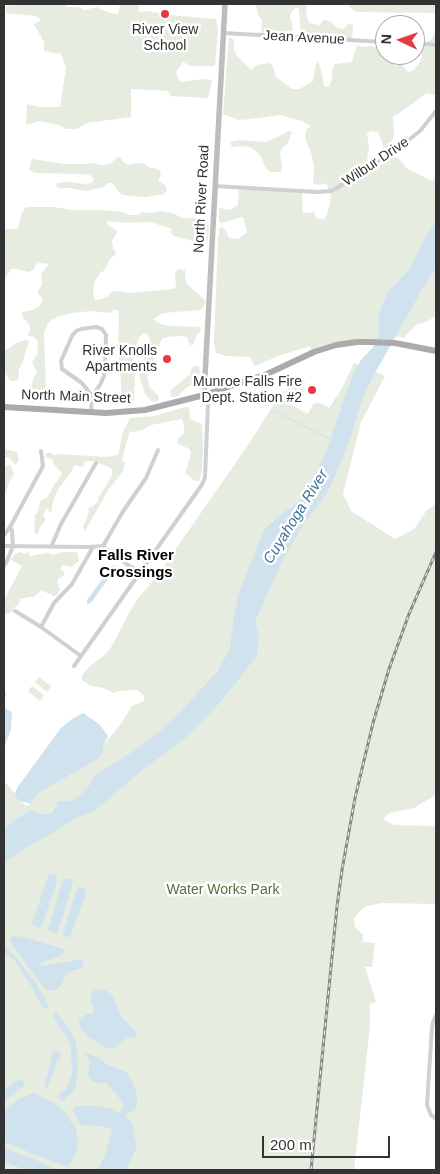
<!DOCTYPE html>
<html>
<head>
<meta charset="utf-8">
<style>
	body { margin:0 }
	#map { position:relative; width:440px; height:1174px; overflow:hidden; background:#fff; font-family:Arial,sans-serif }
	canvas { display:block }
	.frame { position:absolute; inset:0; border:5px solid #333; pointer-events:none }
	.north { position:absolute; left:375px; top:15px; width:50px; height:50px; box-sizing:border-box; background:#fff; border:1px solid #adadad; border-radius:50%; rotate:273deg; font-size:14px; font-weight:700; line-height:20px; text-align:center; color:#333 }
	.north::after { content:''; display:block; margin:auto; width:18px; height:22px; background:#e63946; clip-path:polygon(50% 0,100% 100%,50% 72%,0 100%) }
	.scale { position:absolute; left:262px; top:1136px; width:128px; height:22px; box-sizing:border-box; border:2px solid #333; border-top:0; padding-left:6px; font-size:15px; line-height:18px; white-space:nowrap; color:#333; -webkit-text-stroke:4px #fff; paint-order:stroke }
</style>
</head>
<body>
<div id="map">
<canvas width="440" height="1174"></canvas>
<div class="frame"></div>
<div class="north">N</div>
<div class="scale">200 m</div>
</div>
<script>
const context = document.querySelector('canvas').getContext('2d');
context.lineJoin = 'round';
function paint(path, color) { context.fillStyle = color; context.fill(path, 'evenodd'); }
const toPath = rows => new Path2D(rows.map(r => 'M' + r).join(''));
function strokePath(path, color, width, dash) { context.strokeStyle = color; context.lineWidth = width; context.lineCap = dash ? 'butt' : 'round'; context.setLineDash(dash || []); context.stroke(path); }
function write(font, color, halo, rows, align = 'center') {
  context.font = font + ' Arial,sans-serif'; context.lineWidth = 5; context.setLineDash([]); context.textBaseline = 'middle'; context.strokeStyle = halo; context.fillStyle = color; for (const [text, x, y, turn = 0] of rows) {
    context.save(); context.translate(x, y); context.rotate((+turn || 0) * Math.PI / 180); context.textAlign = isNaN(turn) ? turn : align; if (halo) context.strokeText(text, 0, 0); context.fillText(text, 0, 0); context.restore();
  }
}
const green = toPath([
	[13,4,67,4,67,7,80,7,84,10,97,7,109,13,118,14,120,4,139,4,139,12,147,11,170,15,216,19,218,32,215,66,191,66,183,62,176,72,180,82,203,79,212,80,208,98,171,96,168,91,131,89,131,117,87,123,77,129,66,129,58,125,40,121,26,125,27,104,40,107,60,107,66,68,61,54,44,51,44,42,34,24,39,22,40,19,36,16,6,13,6,7],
	[255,4,306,4,307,17,309,23,320,25,323,20,330,21,337,28,343,29,348,24,353,25,352,39,301,36,299,10,297,7,292,11,290,16,293,29,292,32,289,35,261,34,262,20,259,16],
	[347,4,436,4,436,13,355,12],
	[436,31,436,95,426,93,415,102,393,117,394,134,390,147,384,149,378,132,370,131,367,134,369,147,367,159,376,168,391,158,397,157,403,163,406,168,432,181,436,175,436,221,428,233,409,269,387,293,378,315,379,334,376,342,357,342,309,355,311,346,283,354,255,366,250,357,226,356,216,353,214,345,218,236,219,236,219,228,222,227,225,229,229,238,238,239,247,232,243,217,221,223,219,221,219,208,230,210,238,205,239,188,302,191,303,213,314,212,316,218,325,219,329,208,331,196,326,183,319,185,313,183,314,166,311,152,305,138,306,130,311,126,302,121,280,115,250,119,239,120,223,114,229,37,234,40,234,49,237,56,251,70,257,65,269,63,273,66,276,77,292,89,299,89,307,85,313,81,315,67,318,60,322,74,324,86,329,87,332,78,332,71,335,64,352,62,357,45,363,47,369,46,378,48,385,52,385,55,387,55,395,66,401,64,408,72,414,70,420,62,422,57,422,47,432,38],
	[288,131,292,132,288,143,281,149,280,154,282,166,281,172,270,172,265,166,261,156,257,152,250,147,240,146,232,147,230,142,240,140,265,142,278,137],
	[121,157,123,162,128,165,139,163,145,164,150,168,154,168,159,170,161,173,160,177,158,180,165,185,167,190,164,194,146,197,122,195,118,191,113,183,108,183,104,187,86,191,69,188,59,188,56,186,57,183,68,182,85,184,91,183,94,179,90,175,80,174,34,173,29,169,32,159,65,164,84,164,92,163,102,165,110,164,116,158],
	[26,207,54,207,73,210,101,210,123,212,129,215,137,215,143,212,149,213,160,211,172,213,183,218,202,218,207,221,209,228,208,239,204,244,174,236,171,233,172,229,150,222,127,223,107,221,107,224,117,231,115,236,112,240,113,248,115,251,116,254,109,260,105,270,100,273,94,283,93,294,95,300,101,299,107,297,111,292,118,291,130,293,174,289,176,286,175,272,179,269,185,270,185,277,187,284,205,300,205,303,203,308,200,310,163,313,153,319,163,325,171,326,200,327,201,331,197,334,193,345,190,345,187,337,180,336,168,337,162,339,147,375,149,387,159,396,159,400,155,402,151,401,145,394,139,375,139,371,149,346,150,340,148,335,144,333,140,336,135,348,133,357,135,372,134,401,130,406,121,403,121,382,118,349,119,313,118,310,114,310,110,313,91,311,72,313,60,316,51,320,47,325,44,333,46,391,42,399,38,401,32,403,30,399,33,379,37,373,32,362,37,355,38,342,34,337,29,336,28,334,30,331,30,327,27,321,23,318,22,312,33,310,40,306,43,299,38,294,38,291,42,285,41,274,49,264,39,263,36,264,33,270,28,272,16,269,11,269,5,278,4,278,4,229,18,229,22,212],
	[436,268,436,315,431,319,423,323,417,324,406,335,405,338,395,336,422,290],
	[25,340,29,341,23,361,23,363,19,369,18,380,15,381,11,381,4,372,4,350,10,348,14,344],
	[354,363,385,376,361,422,343,494,351,511,395,539,414,529,427,510,436,504,436,795,414,808,389,813,383,819,394,825,436,826,436,904,381,903,364,907,354,918,355,927,363,935,362,952,363,942,375,943,372,967,365,967,376,1002,370,1004,370,1026,354,1170,4,1170,4,781,26,806,31,804,37,794,98,759,103,752,104,744,120,725,132,706,144,701,144,696,141,693,137,690,119,691,114,693,103,688,91,686,82,680,82,675,90,666,102,657,110,649,119,633,130,611,137,600,157,576,246,448,269,412,275,403,279,402,280,396,296,383,299,379,302,378,305,383,303,386,304,395,301,399,291,405,308,414,313,404,318,403,325,405,329,408,341,390],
	[198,365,200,370,198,384,196,386,191,385,187,387,178,396,174,397,171,396,170,391,190,374,192,367],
	[185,407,189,408,190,414,190,419,202,424,203,450,202,471,199,481,192,480,193,479,185,473,187,469,191,452,189,449,177,443,178,438,184,433,184,427,182,419,151,425,140,431,133,432,130,431,122,459,125,463,123,471,109,489,85,531,83,527,89,512,88,508,93,506,98,501,98,497,101,494,112,475,112,469,109,467,93,461,87,461,84,462,84,466,81,467,77,465,74,466,71,472,57,491,52,505,52,511,49,512,48,508,46,509,43,516,46,519,39,529,38,534,35,533,34,529,35,515,39,511,38,510,41,500,47,498,55,483,58,480,62,474,61,472,55,466,52,459,45,457,46,453,51,453,55,456,58,454,107,457,118,455,123,432,130,418,154,416],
	[4,449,17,452,19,460,16,465,8,457,4,458],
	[9,465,11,466,14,473,8,485,6,493,4,496,4,467],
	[28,551,29,555,31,557,34,555,43,554,48,553,53,555,63,552,77,552,79,561,71,567,63,565,61,568,61,570,65,573,64,575,57,580,60,590,57,595,54,596,43,591,41,591,34,597,29,597,20,599,19,604,15,607,13,611,8,614,4,614,4,600,22,566,12,560,11,559,15,554,20,552,25,554],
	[39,677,51,686,47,692,35,682],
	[32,686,44,695,40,701,28,691]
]);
const water = toPath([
	[436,221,436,268,422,290,366,389,349,441,336,474,327,493,305,522,284,557,255,621,259,638,257,655,238,680,214,709,186,737,145,768,94,811,75,818,51,834,25,848,4,863,4,828,30,810,40,814,48,814,53,812,58,801,71,801,80,795,89,786,94,776,108,767,132,752,159,732,181,711,217,672,230,649,234,615,239,594,256,549,265,529,279,516,299,502,317,471,329,444,347,390,354,373,361,360,374,346,379,334,378,315,387,293,409,269,428,233],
	[114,565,116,566,115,569,91,603,88,604,87,604,87,600,110,569],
	[4,686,6,695,4,704,6,709,12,712,11,729,4,748],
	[83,713,99,724,108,736,104,744,103,752,98,759,37,794,31,804,18,800,15,795,17,788,61,728,72,719],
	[50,874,56,875,57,878,56,885,41,927,39,928,32,924,47,879],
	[65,878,71,879,72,885,58,932,56,933,48,930,59,892,62,882],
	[78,886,84,889,86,891,85,897,71,934,70,937,67,937,63,935,63,932],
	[15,936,23,937,64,949,65,951,61,955,41,963,39,964,41,966,67,962,80,959,82,959,84,963,81,968,71,971,66,974,62,984,56,990,53,991,49,990,44,988,11,943,10,939,12,937],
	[4,946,15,956,34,981,48,1004,48,1007,46,1009,45,1009,42,1006,33,989,16,962,4,952],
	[95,989,105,990,113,996,121,1016,135,1031,137,1034,136,1038,128,1037,114,1048,107,1048,102,1046,88,1036,79,1026,79,1019,87,1014,91,1014,93,1012,94,1006,90,1002,92,993,93,990],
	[53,1012,57,1013,71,1031,75,1040,77,1050,78,1069,76,1085,73,1091,63,1101,59,1099,57,1097,59,1094,66,1089,72,1074,71,1048,66,1036,53,1017],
	[57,1051,61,1055,60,1059,57,1061,52,1077,47,1089,44,1087,50,1065,51,1056,53,1052],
	[85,1053,100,1058,106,1064,126,1072,131,1079,137,1095,137,1105,134,1111,129,1112,126,1116,126,1119,130,1120,132,1125,136,1143,136,1149,126,1170,98,1170,105,1155,112,1129,110,1128,100,1126,81,1125,74,1114,73,1110,75,1107,80,1106,96,1106,111,1109,118,1113,123,1109,124,1106,116,1093,105,1082,102,1084,99,1083,92,1081,90,1077,88,1074,90,1061,86,1056],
	[22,1080,24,1082,25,1085,4,1101,4,1091,16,1081],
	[34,1093,51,1101,63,1110,76,1129,78,1144,75,1156,70,1164,66,1167,4,1142,4,1112,19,1099],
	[4,1148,38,1161,51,1167,55,1170,26,1170,4,1162]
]);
const stream = toPath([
	[247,393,253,398,266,406],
	[274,411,332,440]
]);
const street = toPath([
	[223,33,385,42],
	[415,43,436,45],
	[215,186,317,192,331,191,337,188,400,147,420,131,436,111],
	[96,327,102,329,106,335,105,368,104,376,100,385,92,396,82,383,62,369,61,361,72,336,76,331,81,329,96,327],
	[91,412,92,396],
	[4,535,10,527],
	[4,546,88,547,103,546,128,565,141,572],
	[103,546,122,513,146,478,158,450],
	[51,547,61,524,96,463],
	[4,566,7,561,13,546,12,531,10,527,43,466,41,451],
	[15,611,41,627,81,656],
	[41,627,54,603,72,584,93,547],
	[74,666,201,486,205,478,208,403,204,395],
	[436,1015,433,1022,432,1027,427,1105,431,1115,436,1119]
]);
const secondary = toPath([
	[204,395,225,4]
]);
const primary = toPath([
	[4,407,106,413,145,410,204,395,267,374,314,352,336,345,357,342,368,342,395,343,436,351]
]);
const rail = toPath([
	[311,1170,337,906,342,870,355,798,373,723,389,669,409,614,436,552]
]);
const markers = [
	[165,14,5,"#e63946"],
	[167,359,5,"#e63946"],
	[312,390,5,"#e63946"]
];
const poiNames = [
	["River View",165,30,"center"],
	["School",165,46,"center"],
	["River Knolls",157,351],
	["Apartments",157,367],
	["Munroe Falls Fire",302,382],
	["Dept. Station #2",302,398]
];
const streetNames = [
	["Jean Avenue",304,38,3],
	["Wilbur Drive",376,162,-34],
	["North River Road",202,199,-87],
	["North Main Street",76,397,2]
];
const parkNames = [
	["Water Works Park",223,890]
];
const waterNames = [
	["Cuyahoga River",296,517,-58]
];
const neighbourhoodNames = [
	["Falls River",136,556],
	["Crossings",136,573]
];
paint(green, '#e6ecdf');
paint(water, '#cfe2ee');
strokePath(stream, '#cfe2ee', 1);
strokePath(street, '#d0d0d0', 4);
strokePath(secondary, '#bdbdbd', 5.5);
strokePath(primary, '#ababab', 6);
strokePath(rail, '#888', 3);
strokePath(rail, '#fff', 1, [4]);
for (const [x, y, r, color] of markers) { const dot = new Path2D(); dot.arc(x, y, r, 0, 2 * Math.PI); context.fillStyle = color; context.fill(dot); strokePath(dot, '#fff', 2); }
write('14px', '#333', '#fff', poiNames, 'right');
write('14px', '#333', '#fff', streetNames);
write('14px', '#56703f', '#fff', parkNames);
write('italic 15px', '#3f7597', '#fff', waterNames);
write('bold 15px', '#000', '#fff', neighbourhoodNames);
</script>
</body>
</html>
